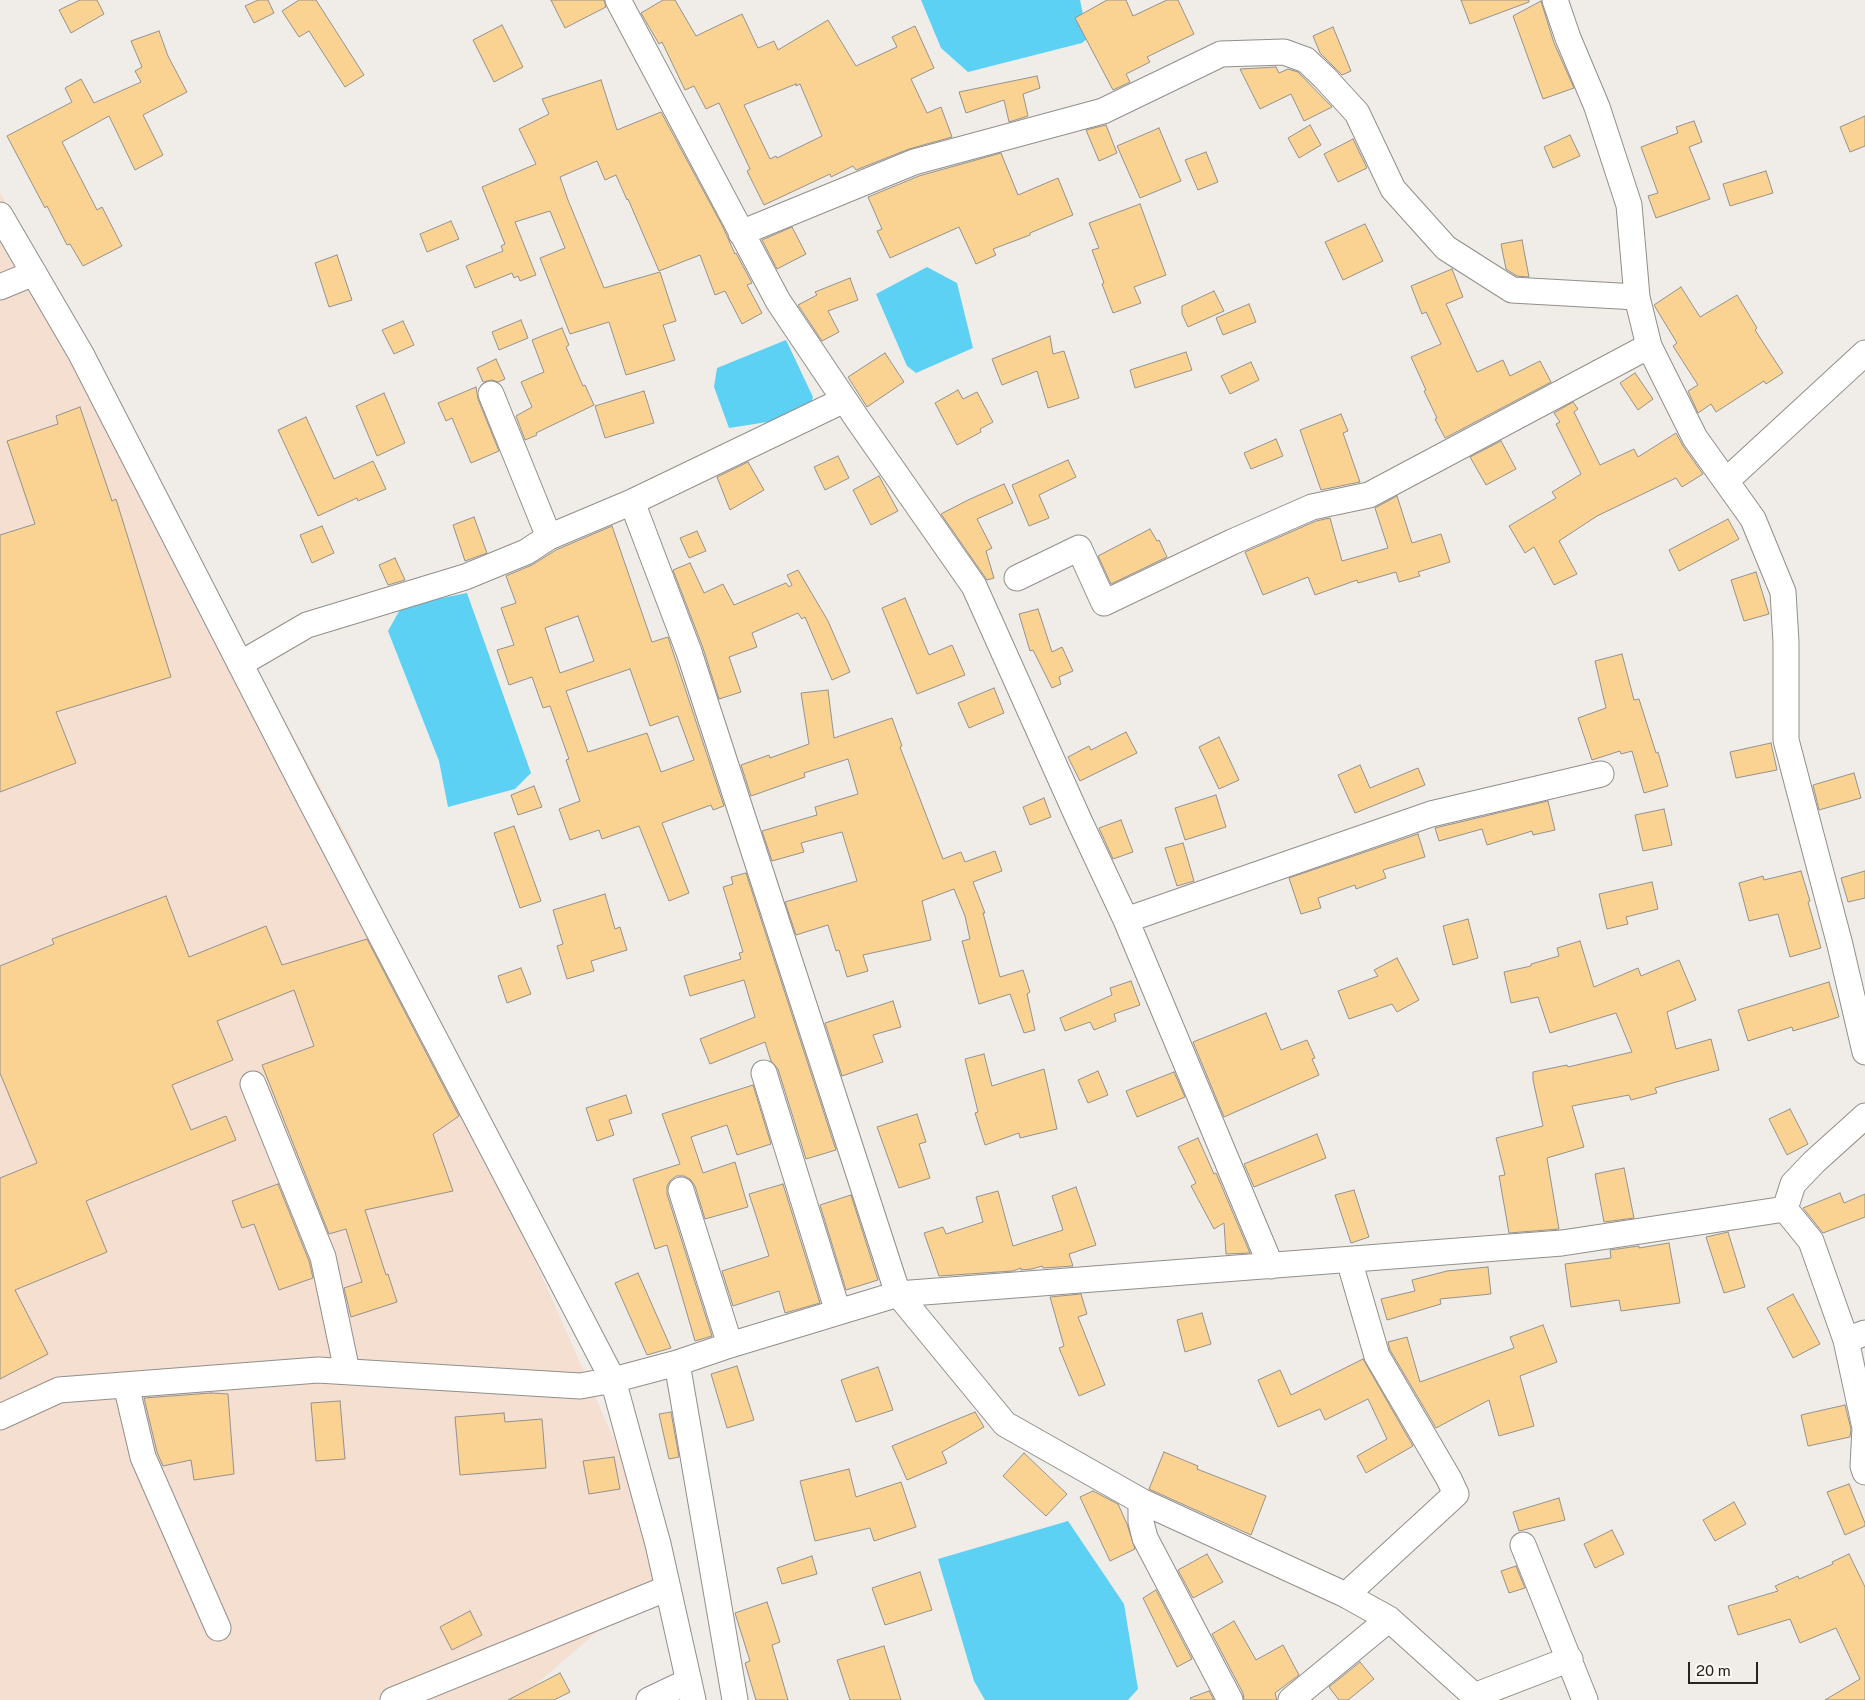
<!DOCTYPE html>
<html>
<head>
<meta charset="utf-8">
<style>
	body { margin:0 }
	#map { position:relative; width:1865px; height:1700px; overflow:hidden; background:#f0ede8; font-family:"Public Sans",sans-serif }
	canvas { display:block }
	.scale { position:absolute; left:1688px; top:1662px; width:70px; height:22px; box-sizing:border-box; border:2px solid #252422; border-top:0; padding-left:6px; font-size:15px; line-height:18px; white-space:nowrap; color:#252422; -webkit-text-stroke:4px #fdfaf5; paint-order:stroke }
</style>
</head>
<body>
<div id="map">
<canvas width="1865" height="1700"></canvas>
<div class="scale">20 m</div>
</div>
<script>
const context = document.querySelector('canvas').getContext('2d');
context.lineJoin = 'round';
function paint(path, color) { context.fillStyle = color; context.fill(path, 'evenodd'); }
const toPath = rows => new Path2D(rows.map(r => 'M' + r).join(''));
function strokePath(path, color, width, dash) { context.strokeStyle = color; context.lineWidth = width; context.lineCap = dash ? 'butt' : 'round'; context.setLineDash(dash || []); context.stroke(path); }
const industrial = toPath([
	[0,192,348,838,671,1568,518,1700,0,1700]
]);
const water = toPath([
	[921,0,1080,0,1088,38,1082,43,968,72,941,48],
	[927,267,957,283,973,348,916,373,907,366,876,294],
	[786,340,813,397,810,407,780,420,729,428,714,387,717,368],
	[467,593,531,773,515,789,448,807,439,761,388,631,402,606],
	[1068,1521,1124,1604,1138,1689,1128,1700,985,1700,974,1681,938,1559]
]);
const building = toPath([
	[80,0,97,0,104,14,71,33,59,10,80,0],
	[258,0,268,0,274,13,254,23,245,6,258,0],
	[299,0,316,0,364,75,345,87,309,31,299,37,282,11,299,0],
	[551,0,604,0,606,7,565,28,551,0],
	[663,0,675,0,696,36,742,14,758,48,774,41,778,50,828,20,856,66,897,47,892,37,915,26,934,68,911,79,927,113,941,107,952,137,909,149,856,170,853,166,831,177,830,174,764,205,747,171,750,169,719,103,706,109,694,86,685,90,662,42,659,44,641,13,663,0],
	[796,84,796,86,800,84,822,136,777,158,776,156,770,159,744,105,796,84],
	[1107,0,1126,0,1133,16,1167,0,1178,0,1194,34,1147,57,1150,62,1126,74,1130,82,1113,90,1075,18,1107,0],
	[1461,0,1529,0,1529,2,1470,24,1461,0],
	[1541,1,1554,43,1574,88,1543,99,1513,16,1541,1],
	[502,25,523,67,494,82,473,40,502,25],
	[1333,27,1351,71,1342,75,1320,53,1313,36,1333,27],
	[159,31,168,56,187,92,143,115,163,155,135,170,109,116,62,142,97,210,102,207,122,246,83,266,70,244,67,245,47,206,45,208,7,136,72,102,65,88,81,79,94,103,141,82,135,71,142,67,131,41,159,31],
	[1276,67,1279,73,1288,69,1298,72,1332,107,1304,121,1291,94,1260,109,1240,69,1276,67],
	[1037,76,1040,88,1023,94,1028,116,1009,122,1004,100,966,113,959,92,1037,76],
	[601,80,617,130,661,112,723,227,735,254,736,253,752,283,747,285,762,313,742,324,725,291,715,295,700,255,659,271,628,199,627,200,616,175,605,180,597,161,560,177,568,200,604,288,660,272,676,321,663,325,675,360,626,375,609,322,570,334,540,258,565,248,550,211,515,222,536,275,520,281,518,276,514,278,512,273,475,288,466,266,503,251,501,246,505,244,482,187,536,164,519,129,549,114,542,99,601,80],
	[1865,116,1865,146,1850,152,1840,127,1865,116],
	[1694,121,1702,142,1689,147,1710,199,1656,218,1648,196,1658,193,1641,147,1678,133,1676,127,1694,121],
	[1106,125,1117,153,1099,161,1086,130,1106,125],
	[1310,125,1321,145,1299,158,1288,138,1310,125],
	[1159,128,1181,181,1140,198,1117,146,1159,128],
	[1570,135,1580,156,1553,168,1544,147,1570,135],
	[1353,139,1367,168,1338,182,1324,154,1353,139],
	[1206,152,1218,182,1198,190,1185,160,1206,152],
	[1001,153,1018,195,1058,178,1073,215,1030,233,1030,235,993,249,996,255,976,264,959,227,890,258,877,231,882,229,868,197,919,176,1001,153],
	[1766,171,1773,193,1730,206,1723,184,1766,171],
	[1140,204,1166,275,1134,287,1141,303,1113,313,1102,284,1104,283,1092,250,1099,248,1089,223,1140,204],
	[451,221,459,239,427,252,420,234,451,221],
	[1365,224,1383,261,1343,280,1325,242,1365,224],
	[792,227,806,254,777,269,762,240,792,227],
	[1522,240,1529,277,1517,276,1506,269,1501,244,1522,240],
	[337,255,352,300,329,307,315,263,337,255],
	[1452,269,1463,297,1446,304,1477,372,1503,360,1510,376,1540,361,1551,382,1445,438,1435,419,1437,418,1424,391,1426,390,1411,357,1441,344,1426,312,1422,314,1411,286,1452,269],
	[850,278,858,300,828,311,839,332,822,341,798,305,817,295,815,292,850,278],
	[1681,287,1700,317,1737,295,1757,328,1755,330,1783,373,1766,384,1764,381,1716,412,1711,404,1698,413,1688,391,1698,385,1673,346,1677,343,1654,305,1681,287],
	[1214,291,1224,311,1188,327,1182,314,1182,306,1214,291],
	[1249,304,1256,322,1223,335,1216,318,1249,304],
	[521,320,528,338,499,350,492,332,521,320],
	[403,321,414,345,394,354,382,330,403,321],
	[562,328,569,345,566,347,583,386,585,385,594,405,536,433,537,435,525,440,516,416,532,407,521,382,544,372,532,340,562,328],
	[1050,336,1053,354,1064,351,1079,398,1048,408,1037,371,1002,385,992,359,1050,336],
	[1186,352,1192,370,1135,388,1130,370,1186,352],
	[885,353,904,382,867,407,848,377,885,353],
	[496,359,505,379,498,382,492,380,483,382,477,368,496,359],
	[1251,362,1259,380,1230,394,1221,376,1251,362],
	[1635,373,1653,399,1638,410,1620,383,1635,373],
	[476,387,478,399,499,451,471,463,452,418,446,421,438,403,476,387],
	[958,390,963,399,977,392,993,422,980,429,981,432,957,445,935,403,958,390],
	[644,391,654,423,605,438,595,406,644,391],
	[384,393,405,443,377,456,356,406,384,393],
	[1573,402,1578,409,1574,412,1600,465,1634,449,1638,457,1676,433,1683,446,1703,474,1682,487,1676,478,1597,516,1559,541,1577,574,1554,585,1534,547,1525,553,1509,526,1556,498,1552,492,1581,474,1556,424,1560,422,1554,413,1573,402],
	[80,407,112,501,116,499,171,677,56,712,76,763,0,792,0,535,35,524,7,441,58,424,56,416,80,407],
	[1341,414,1348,431,1343,433,1360,482,1321,490,1300,430,1341,414],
	[306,417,334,479,373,461,386,489,358,501,357,498,318,516,278,430,306,417],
	[1276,439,1283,456,1251,469,1244,453,1276,439],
	[1501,441,1516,469,1486,485,1470,457,1501,441],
	[838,456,849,478,825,490,814,467,838,456],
	[1068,460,1076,477,1039,495,1049,518,1029,526,1012,485,1068,460],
	[748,462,764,490,730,510,717,477,748,462],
	[879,476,898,511,871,525,853,490,879,476],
	[1004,484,1013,503,977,519,992,548,986,551,994,578,987,580,941,514,968,500,1004,484],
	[1397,496,1412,543,1441,534,1450,562,1418,572,1420,576,1399,582,1396,572,1358,583,1357,580,1315,595,1308,577,1263,595,1245,552,1316,521,1330,518,1342,561,1388,548,1375,508,1397,496],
	[474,517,487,553,465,561,453,525,474,517],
	[1728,519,1739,539,1679,571,1669,550,1728,519],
	[322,526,334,553,312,563,300,535,322,526],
	[612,526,652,642,668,637,724,806,713,810,711,805,662,823,689,893,669,901,639,826,602,839,599,830,570,840,559,809,580,801,566,760,569,759,550,706,543,708,532,677,509,685,497,650,514,645,501,608,516,603,506,576,532,565,556,550,612,526],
	[578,616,594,661,560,673,545,628,578,616],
	[630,669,650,726,678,716,694,760,661,772,647,733,588,752,566,691,630,669],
	[1150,529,1157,541,1159,540,1167,557,1111,584,1098,556,1150,529],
	[697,531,706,551,689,558,680,538,697,531],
	[395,558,405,580,388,585,379,565,395,558],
	[690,563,704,593,723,584,734,605,786,583,789,587,792,585,787,575,798,570,828,621,850,672,832,680,805,617,802,619,798,613,752,633,757,647,729,657,741,692,719,699,703,648,673,570,690,563],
	[1756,572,1769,614,1744,621,1731,580,1756,572],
	[905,598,929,655,952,645,965,675,917,694,882,608,905,598],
	[1038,609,1052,652,1062,647,1073,671,1059,677,1061,684,1052,688,1033,650,1030,651,1019,614,1038,609],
	[1622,654,1634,700,1639,699,1656,753,1658,752,1668,786,1644,793,1632,751,1621,754,1620,751,1592,760,1578,718,1606,708,1595,661,1622,654],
	[994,688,1004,713,969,728,958,703,994,688],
	[828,690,834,738,892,718,902,746,900,747,943,859,961,852,965,862,995,851,1002,871,973,882,985,913,983,913,1000,977,1023,970,1030,992,1027,994,1035,1030,1024,1033,1010,994,979,1004,962,941,970,939,965,916,954,889,922,901,931,940,863,955,868,971,847,977,839,950,836,951,828,925,796,935,785,902,857,881,842,832,801,843,804,852,772,861,762,831,817,815,815,807,858,794,848,759,804,773,805,777,751,796,741,765,769,755,770,758,809,744,801,693,828,690],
	[1126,732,1137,753,1080,781,1068,757,1089,746,1091,750,1126,732],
	[1219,737,1239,780,1219,789,1199,747,1219,737],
	[1771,743,1777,770,1736,778,1730,752,1771,743],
	[1360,765,1370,788,1418,768,1425,785,1355,813,1338,775,1360,765],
	[1854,773,1861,798,1819,810,1813,785,1854,773],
	[534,786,542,807,518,815,511,795,534,786],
	[1216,795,1226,827,1185,840,1175,808,1216,795],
	[1044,798,1051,817,1030,825,1023,807,1044,798],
	[1548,801,1555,830,1533,835,1532,831,1487,845,1482,829,1439,841,1435,828,1548,801],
	[1664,809,1672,845,1643,851,1635,815,1664,809],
	[1121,820,1133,852,1113,859,1099,828,1121,820],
	[514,826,541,901,520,908,494,833,514,826],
	[1418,834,1425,857,1383,870,1386,878,1356,889,1355,885,1318,898,1321,908,1301,914,1289,878,1418,834],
	[1183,843,1194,881,1177,886,1165,848,1183,843],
	[1801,871,1810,901,1808,902,1821,948,1790,957,1778,914,1749,921,1739,883,1763,876,1764,880,1801,871],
	[1865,871,1865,898,1848,902,1841,878,1865,871],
	[746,873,836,1150,806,1159,778,1069,771,1061,765,1042,710,1064,700,1039,755,1017,744,980,690,996,684,976,741,959,739,953,743,952,723,887,733,884,731,877,746,873],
	[1652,882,1658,909,1626,917,1628,924,1607,929,1599,894,1652,882],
	[605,894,615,929,620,927,627,950,591,961,594,971,567,979,557,946,563,944,553,910,605,894],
	[166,896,189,957,266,926,282,965,367,939,459,1116,433,1134,453,1191,365,1210,386,1275,388,1274,397,1302,351,1317,344,1288,362,1282,346,1229,329,1234,262,1065,314,1046,294,990,217,1021,233,1060,172,1085,191,1130,226,1116,236,1140,86,1201,107,1252,15,1290,48,1354,0,1379,0,1178,37,1163,0,1073,0,966,54,944,52,939,166,896],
	[1468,919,1478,958,1453,965,1443,926,1468,919],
	[1580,941,1594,987,1638,968,1641,976,1679,960,1696,1000,1667,1012,1676,1049,1711,1039,1719,1070,1655,1088,1657,1093,1631,1100,1629,1095,1572,1106,1584,1147,1547,1158,1559,1229,1509,1233,1499,1176,1505,1175,1496,1138,1543,1126,1533,1080,1533,1072,1567,1065,1568,1067,1632,1052,1616,1013,1550,1033,1538,997,1511,1003,1504,972,1531,966,1531,964,1559,956,1557,948,1580,941],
	[1397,958,1419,1000,1397,1012,1392,1004,1349,1019,1338,991,1378,976,1374,970,1397,958],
	[521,968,531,994,507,1003,498,976,521,968],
	[1131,981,1140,1005,1114,1014,1116,1021,1094,1030,1090,1022,1065,1031,1060,1018,1112,995,1110,988,1131,981],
	[1829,982,1839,1017,1793,1031,1792,1027,1748,1041,1738,1010,1829,982],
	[893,1001,901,1027,873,1035,883,1062,842,1076,825,1023,893,1001],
	[1266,1013,1281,1050,1307,1040,1315,1058,1312,1059,1319,1075,1224,1117,1193,1042,1266,1013],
	[984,1054,992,1086,1044,1069,1057,1129,1020,1138,1019,1133,985,1145,975,1113,978,1112,965,1059,984,1054],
	[1098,1071,1108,1095,1088,1103,1078,1080,1098,1071],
	[1174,1072,1185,1097,1137,1117,1126,1091,1174,1072],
	[753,1085,771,1144,737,1155,727,1125,691,1137,703,1173,735,1162,748,1207,705,1219,695,1186,690,1179,684,1176,676,1176,670,1181,667,1186,667,1194,712,1336,695,1341,667,1245,655,1249,633,1179,680,1164,662,1114,753,1085],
	[626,1095,632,1113,609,1120,614,1135,597,1141,586,1108,626,1095],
	[1790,1109,1808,1144,1787,1155,1769,1119,1790,1109],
	[917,1114,926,1142,919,1144,930,1178,899,1188,877,1127,917,1114],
	[1317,1134,1326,1158,1254,1187,1244,1164,1317,1134],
	[1198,1138,1214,1174,1216,1173,1250,1253,1226,1254,1224,1223,1214,1229,1191,1186,1196,1183,1178,1147,1198,1138],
	[1624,1168,1634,1218,1604,1222,1595,1174,1624,1168],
	[278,1184,309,1261,313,1278,279,1290,254,1224,242,1228,232,1201,278,1184],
	[783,1184,820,1303,785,1313,779,1291,733,1306,722,1271,769,1256,749,1194,783,1184],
	[1076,1187,1096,1245,1069,1254,1073,1266,1043,1268,1042,1266,1032,1269,1021,1270,1021,1268,1013,1271,939,1276,924,1233,943,1227,946,1234,983,1222,976,1197,998,1191,1013,1246,1063,1230,1052,1196,1076,1187],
	[1354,1190,1369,1237,1351,1243,1335,1195,1354,1190],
	[1840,1193,1844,1203,1865,1194,1865,1217,1823,1233,1803,1208,1840,1193],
	[851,1195,878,1280,846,1290,820,1205,851,1195],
	[1728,1232,1745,1287,1724,1293,1706,1237,1728,1232],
	[1669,1243,1680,1303,1621,1311,1619,1300,1571,1307,1565,1264,1611,1258,1610,1250,1639,1246,1639,1248,1669,1243],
	[1488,1267,1491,1294,1440,1299,1441,1304,1387,1320,1381,1299,1415,1291,1412,1280,1447,1271,1488,1267],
	[638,1273,671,1348,647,1355,615,1283,638,1273],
	[1081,1294,1087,1314,1078,1317,1105,1385,1079,1396,1059,1348,1064,1346,1050,1297,1081,1294],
	[1793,1294,1820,1344,1793,1358,1767,1308,1793,1294],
	[1202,1313,1211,1344,1185,1352,1177,1320,1202,1313],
	[1543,1325,1557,1362,1520,1376,1534,1426,1499,1436,1489,1400,1436,1428,1390,1350,1388,1342,1407,1337,1420,1382,1514,1348,1510,1337,1543,1325],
	[1363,1359,1413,1446,1366,1473,1357,1456,1387,1439,1368,1399,1325,1420,1320,1409,1278,1427,1258,1380,1280,1370,1291,1395,1363,1359],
	[737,1366,754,1420,727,1428,711,1374,737,1366],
	[878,1367,893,1410,856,1422,841,1380,878,1367],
	[211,1393,228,1394,234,1474,194,1480,191,1460,163,1466,157,1452,144,1398,211,1393],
	[340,1401,345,1459,316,1461,311,1403,340,1401],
	[1845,1405,1851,1429,1850,1437,1808,1446,1801,1415,1845,1405],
	[671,1412,679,1457,669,1459,659,1414,671,1412],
	[975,1412,984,1427,942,1452,947,1463,907,1480,892,1446,975,1412],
	[504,1413,505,1422,542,1419,546,1468,460,1475,455,1417,504,1413],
	[1164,1452,1198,1466,1197,1469,1266,1496,1251,1535,1149,1489,1164,1452],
	[1024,1453,1067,1494,1046,1516,1003,1476,1024,1453],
	[614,1457,620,1489,589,1494,583,1461,614,1457],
	[849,1469,856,1497,901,1482,916,1527,874,1541,870,1528,815,1541,800,1481,849,1469],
	[1849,1484,1865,1523,1865,1526,1845,1535,1827,1492,1849,1484],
	[1093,1491,1118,1504,1127,1524,1135,1549,1110,1561,1080,1497,1093,1491],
	[1559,1498,1565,1520,1519,1531,1513,1512,1559,1498],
	[1734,1502,1746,1524,1715,1541,1703,1520,1734,1502],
	[1612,1530,1624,1554,1595,1568,1584,1544,1612,1530],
	[1207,1554,1223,1582,1193,1598,1178,1570,1207,1554],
	[1849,1554,1865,1587,1865,1700,1825,1700,1860,1679,1836,1628,1800,1643,1790,1619,1738,1635,1728,1606,1778,1591,1775,1586,1798,1576,1799,1579,1833,1564,1832,1562,1849,1554],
	[812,1556,817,1574,782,1584,777,1568,812,1556],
	[1516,1566,1525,1588,1509,1593,1501,1571,1516,1566],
	[920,1572,932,1610,885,1625,872,1588,920,1572],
	[1156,1590,1192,1659,1177,1667,1143,1598,1156,1590],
	[767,1602,780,1642,772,1645,788,1700,756,1700,745,1663,750,1661,735,1613,767,1602],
	[470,1611,482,1635,452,1650,440,1627,470,1611],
	[1234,1621,1256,1660,1283,1645,1299,1675,1275,1693,1277,1700,1244,1700,1243,1693,1212,1634,1234,1621],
	[884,1646,901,1700,850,1700,837,1660,884,1646],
	[1360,1662,1374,1679,1348,1700,1339,1700,1329,1687,1360,1662],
	[560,1673,570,1692,554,1700,508,1700,560,1673],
	[1209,1691,1214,1700,1191,1700,1190,1698,1209,1691]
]);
const minor = toPath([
	[618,0,778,301,858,420,974,586,1079,820,1126,920,1271,1266],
	[1555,0,1568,38,1597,107,1629,205,1637,297,1649,346,1695,438,1753,519,1783,592,1786,642,1786,740,1840,945,1865,1052],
	[0,215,81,354,305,790,613,1380,658,1544,693,1700],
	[741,233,914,162,1103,111,1221,54,1284,52,1306,60,1325,78,1357,113,1393,189,1446,248,1512,290,1637,297],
	[0,287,34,273],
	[491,394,549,537],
	[1726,481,1865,353],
	[632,502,689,652,898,1294,1562,1243,1785,1209,1811,1241,1846,1340,1865,1333],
	[1017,578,1079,548,1104,603,1232,542,1312,507,1369,495,1649,346],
	[240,664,307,625,465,577,526,552,549,537,632,502,844,400],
	[1126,920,1431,814,1601,774],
	[764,1073,838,1312],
	[253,1084,323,1257,347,1371],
	[681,1190,730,1345],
	[1785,1209,1793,1184,1814,1162,1865,1116],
	[1846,1340,1865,1428,1863,1466,1865,1472],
	[677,1363,735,1700],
	[126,1385,143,1457,218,1628],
	[0,1417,59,1390,318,1370,580,1386,613,1380,677,1363,730,1345,898,1294,1005,1424,1141,1501,1346,1595,1389,1619,1479,1700],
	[1141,1501,1141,1522,1145,1538,1230,1700],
	[1523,1545,1585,1700],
	[1346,1595,1456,1494,1449,1479,1377,1356,1349,1260],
	[1474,1696,1570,1659],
	[393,1700,668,1588],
	[649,1700,689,1681],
	[1291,1700,1389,1619]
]);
paint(industrial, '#f4dfd1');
paint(water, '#5cd1f4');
paint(building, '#fad292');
strokePath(building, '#95928e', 1);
strokePath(minor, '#928f8b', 27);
strokePath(minor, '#fff', 25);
</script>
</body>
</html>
